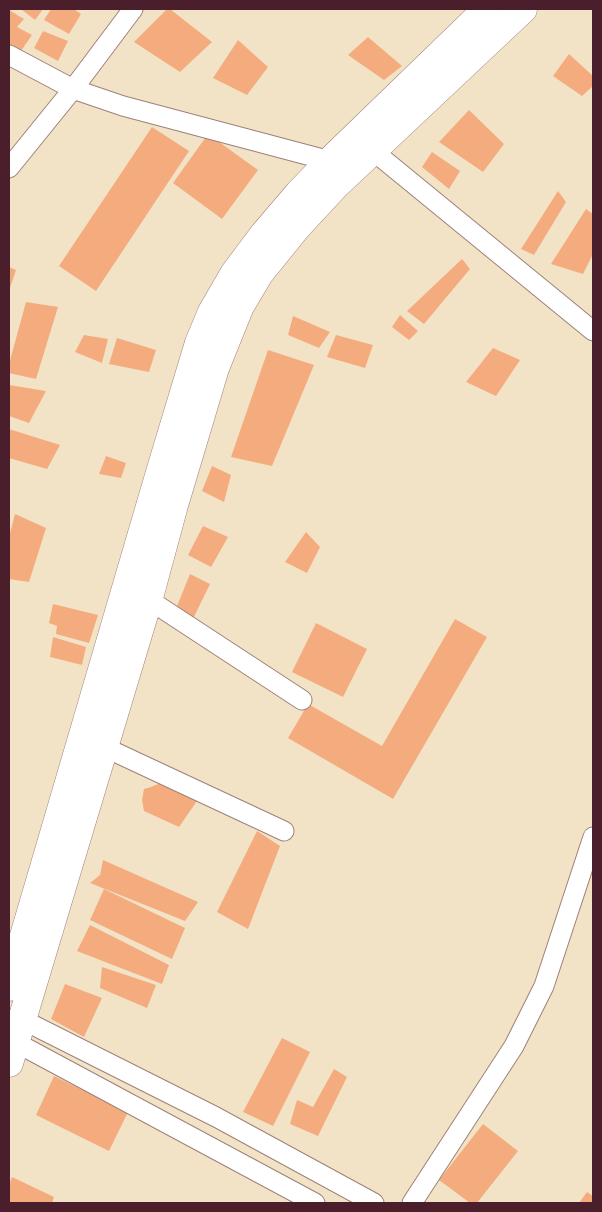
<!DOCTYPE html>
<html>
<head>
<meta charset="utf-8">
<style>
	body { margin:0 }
	#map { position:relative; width:602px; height:1212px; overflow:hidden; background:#f2e3c7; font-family:"IM FELL Double Pica",serif }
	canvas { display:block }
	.frame { position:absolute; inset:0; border:10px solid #4a1f2b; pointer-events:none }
</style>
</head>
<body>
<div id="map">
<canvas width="602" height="1212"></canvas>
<div class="frame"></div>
</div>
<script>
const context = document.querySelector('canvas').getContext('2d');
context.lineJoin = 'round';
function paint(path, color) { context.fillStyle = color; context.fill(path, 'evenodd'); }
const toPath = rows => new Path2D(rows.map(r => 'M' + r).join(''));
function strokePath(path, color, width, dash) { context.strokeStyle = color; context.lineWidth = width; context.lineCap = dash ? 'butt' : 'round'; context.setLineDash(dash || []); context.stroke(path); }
const building = toPath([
	[21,9,43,9,35,20],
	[51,9,74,9,81,14,69,34,44,20],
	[167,9,170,9,212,42,180,72,134,42],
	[9,10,24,19,17,27,32,35,21,51,9,45],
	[43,31,68,41,58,61,34,48],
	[368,37,402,66,384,80,348,55],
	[238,40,268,67,247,95,213,78],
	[569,54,593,76,593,86,582,96,553,76],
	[469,110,504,144,483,172,439,142],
	[152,127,189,151,96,291,59,266],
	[208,134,258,170,222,219,173,183],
	[432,152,460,171,449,189,422,167],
	[558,191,566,202,534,255,521,249],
	[586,209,593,214,593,254,583,274,551,264],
	[462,259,470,269,424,324,407,311],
	[9,267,16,270,9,291],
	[26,302,58,307,36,379,9,373,9,364],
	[400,315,418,331,409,340,392,327],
	[293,316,330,332,319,348,288,335],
	[84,335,108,339,102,363,75,352],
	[336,335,373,345,365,368,327,357],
	[117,338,156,350,149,372,109,364],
	[493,348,520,360,496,396,466,382],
	[268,350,314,365,272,466,231,457],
	[9,385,46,391,29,423,9,416],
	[9,429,60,445,47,469,9,458],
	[106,456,126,463,121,478,99,474],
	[212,466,231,475,224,502,202,491],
	[15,514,46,528,29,582,9,579,9,537],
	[203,526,228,537,211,567,188,555],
	[306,532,320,547,307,573,285,562],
	[190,574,210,584,191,623,173,616],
	[53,604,98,615,89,643,56,634,57,626,49,623],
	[455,619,487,637,393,799,288,738,308,704,382,746],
	[316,623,367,649,343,697,292,672],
	[53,637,86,647,82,665,50,657],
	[163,782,197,801,179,827,144,811,142,800,144,789,151,787],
	[257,831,280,846,248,929,217,912],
	[103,860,198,902,185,921,90,883,100,875],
	[104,889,185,928,172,959,90,920],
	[90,925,169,965,162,984,77,951],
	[102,967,156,985,147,1008,100,988],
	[65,984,102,998,84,1037,51,1019],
	[282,1038,310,1052,273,1126,243,1112],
	[334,1069,347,1077,318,1136,290,1124,297,1100,313,1107],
	[54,1076,128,1112,109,1151,36,1115],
	[483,1124,518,1151,477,1203,470,1203,439,1180],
	[12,1177,54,1197,52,1203,9,1203,9,1185],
	[587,1192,593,1196,593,1203,579,1203]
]);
const minor = toPath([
	[9,55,73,89,123,106,330,161],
	[372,150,593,331],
	[9,168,73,89,133,9],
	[140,594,302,700],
	[104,747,284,831],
	[10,1022,23,1020,216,1117,374,1203],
	[9,1036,15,1042,315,1203],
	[412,1203,514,1046,544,986,593,837]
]);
const trunk = toPath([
	[9,987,161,469,199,343,212,312,234,274,264,234,299,193,330,161,487,9],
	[9,1063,148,601,174,505,215,368,240,306,259,274,297,227,336,185,523,9]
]);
paint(building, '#f4ac7f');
strokePath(minor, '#9e8179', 21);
strokePath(trunk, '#9e8179', 29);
strokePath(minor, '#fff', 19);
strokePath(trunk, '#fff', 28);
</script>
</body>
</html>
